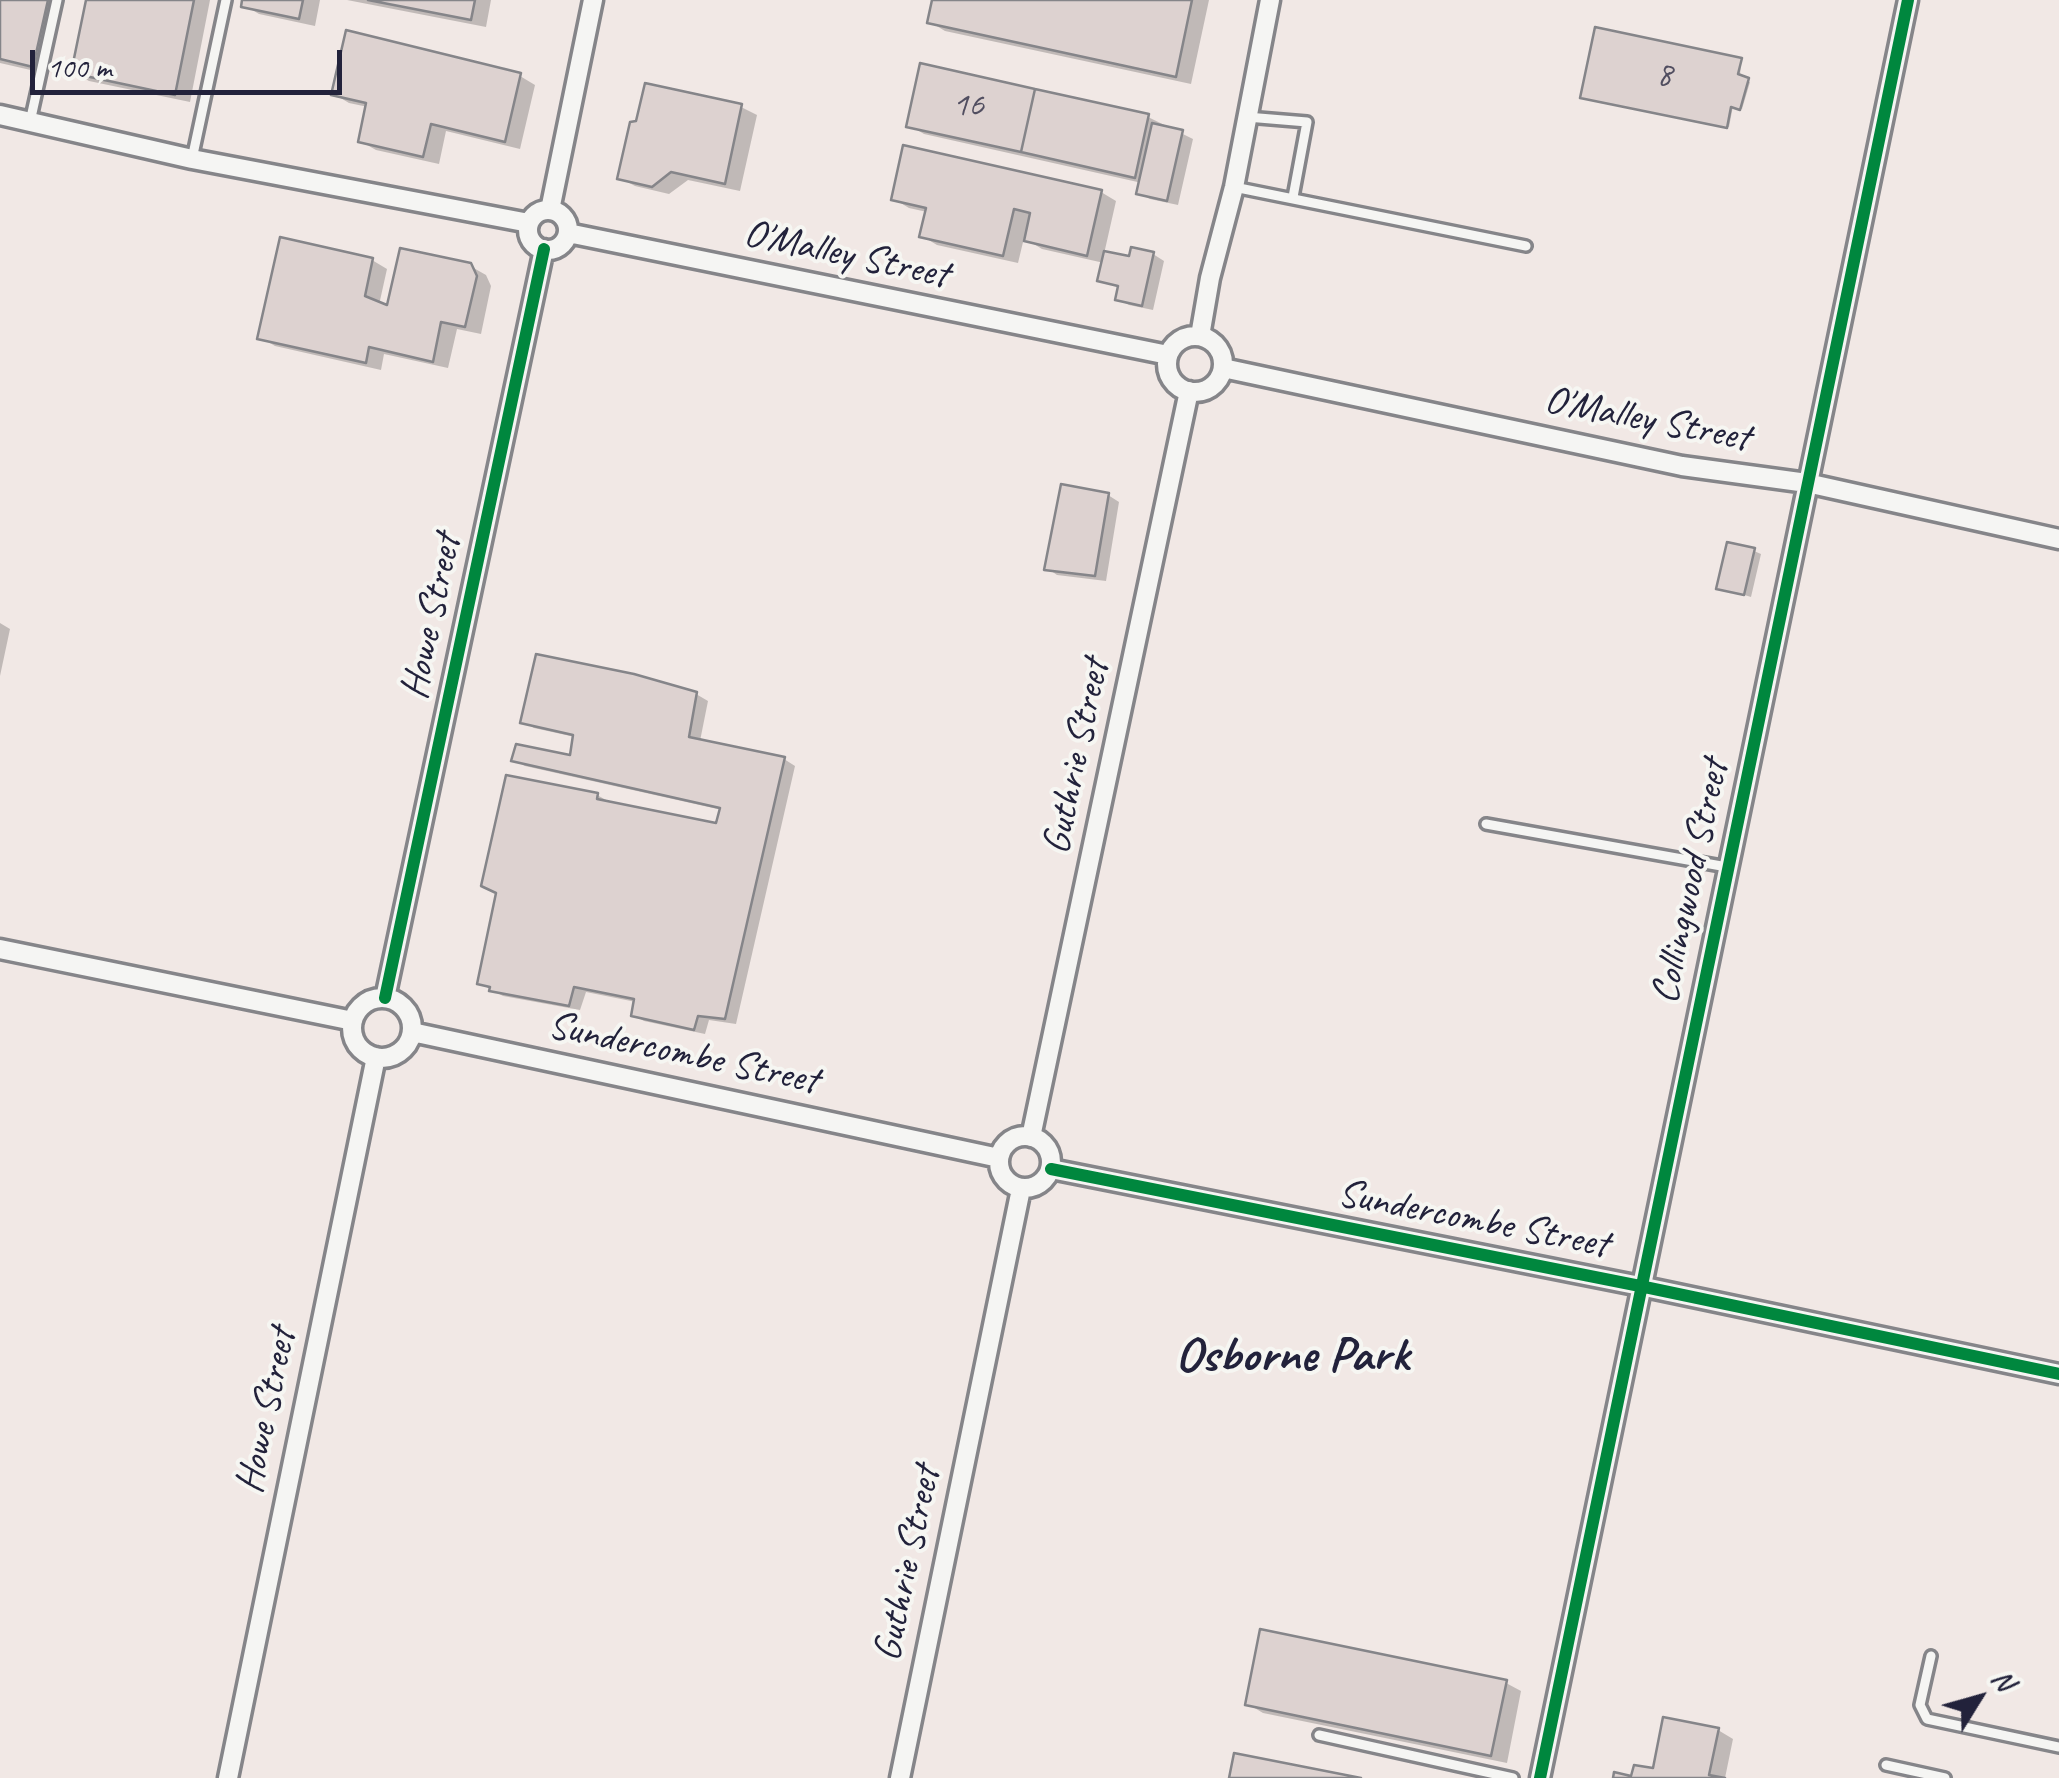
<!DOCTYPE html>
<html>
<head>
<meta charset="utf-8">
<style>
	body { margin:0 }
	#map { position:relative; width:2059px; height:1778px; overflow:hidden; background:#f5f5f3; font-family:Caveat,sans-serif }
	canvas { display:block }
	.north { position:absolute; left:1929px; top:1648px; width:100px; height:100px; -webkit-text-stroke:8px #f6f6f2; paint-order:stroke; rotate:53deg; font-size:28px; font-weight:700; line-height:40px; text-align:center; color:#22223b }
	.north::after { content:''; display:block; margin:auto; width:35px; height:45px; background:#22223b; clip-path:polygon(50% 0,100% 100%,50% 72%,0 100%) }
	.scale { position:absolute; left:30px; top:50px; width:312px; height:45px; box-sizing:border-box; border:5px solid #22223b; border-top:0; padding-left:12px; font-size:30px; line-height:35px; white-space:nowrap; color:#22223b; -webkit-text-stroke:8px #f6f6f2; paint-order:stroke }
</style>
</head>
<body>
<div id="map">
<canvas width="2059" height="1778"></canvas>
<div class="north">N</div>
<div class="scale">100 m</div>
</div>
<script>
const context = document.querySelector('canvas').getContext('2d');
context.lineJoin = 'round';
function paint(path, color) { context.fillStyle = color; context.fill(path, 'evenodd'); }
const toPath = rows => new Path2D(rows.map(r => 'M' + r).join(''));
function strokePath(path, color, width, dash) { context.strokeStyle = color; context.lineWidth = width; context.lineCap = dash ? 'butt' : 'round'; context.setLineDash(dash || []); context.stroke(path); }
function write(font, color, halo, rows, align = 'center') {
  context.font = font + ' Caveat,sans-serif'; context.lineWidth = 8; context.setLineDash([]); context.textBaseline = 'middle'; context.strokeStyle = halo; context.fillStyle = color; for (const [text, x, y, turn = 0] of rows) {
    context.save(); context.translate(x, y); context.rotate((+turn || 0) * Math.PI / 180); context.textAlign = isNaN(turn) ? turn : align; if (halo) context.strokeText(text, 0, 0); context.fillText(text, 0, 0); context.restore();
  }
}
const built = toPath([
	[0,0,2059,0,2059,1778,0,1778]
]);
const shadow = toPath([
	[0,0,64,0,48,74,0,63],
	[89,0,210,0,190,102,89,81,74,72],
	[245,0,320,0,315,26,259,14,244,5],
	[347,0,491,0,486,27],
	[935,0,1209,0,1191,84,945,31,930,22],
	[1596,30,1741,60,1740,77,1750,82,1742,109,1733,106,1729,127,1585,98],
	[520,76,535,85,520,149,446,131,439,164,376,150,360,141,368,107,349,103,334,94],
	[647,86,741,107,757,115,740,191,688,180,669,194,635,186,620,178],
	[1148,117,1193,139,1178,205,1150,199,1139,193,1142,183,924,134,909,125],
	[1101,192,1116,201,1104,254,1131,259,1153,254,1164,261,1153,310,1129,305,1118,299,1120,288,1100,280,1104,263,1042,249,1024,238,1018,263,937,245,922,236,927,212,909,208,894,199],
	[372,260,387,269,379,305,389,309,470,266,486,275,491,286,481,334,457,329,448,368,384,354,381,370,275,346,260,337],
	[1108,495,1119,502,1106,581,1057,575,1047,568],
	[1754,551,1761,554,1751,597,1719,587],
	[0,623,10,629,0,676],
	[696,694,708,701,700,741,784,759,795,766,736,1024,709,1020,705,1034,644,1021,633,1015,636,1002,586,992,580,1010,503,996,479,983,597,795,608,801,718,826,722,810,525,766,514,760,572,758,575,737,534,728,523,721],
	[1506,1683,1521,1691,1507,1763,1263,1713,1248,1704],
	[1718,1730,1733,1739,1725,1778,1633,1778,1654,1771]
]);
const building = toPath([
	[0,0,48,0,33,67,0,59,0,0],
	[86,0,194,0,175,95,71,73,86,0],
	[242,0,303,0,299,19,241,7,242,0],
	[368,0,475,0,471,20,368,0],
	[932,0,1192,0,1176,77,927,23,932,0],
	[1595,27,1742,58,1738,74,1749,78,1740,110,1731,107,1727,128,1580,98,1595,27],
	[346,30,521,73,505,142,431,124,423,157,358,142,366,103,331,95,346,30],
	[920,63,1035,89,1021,152,906,127,920,63],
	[645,83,742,104,725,184,671,172,652,187,617,179,630,122,636,121,645,83],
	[1035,89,1149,114,1135,178,1021,152,1035,89],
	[1152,123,1183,130,1167,201,1136,194,1152,123],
	[903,145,1102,190,1087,256,1024,241,1030,213,1014,209,1003,256,919,237,926,208,891,200,903,145],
	[280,237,373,258,365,296,387,305,400,248,471,263,477,276,465,327,441,322,433,362,369,347,366,363,257,339,280,237],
	[1131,247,1154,252,1142,306,1115,300,1118,286,1097,281,1104,251,1129,256,1131,247],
	[1061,484,1109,493,1095,576,1044,570,1061,484],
	[1727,542,1755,548,1744,595,1716,589,1727,542],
	[536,654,634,674,697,692,689,737,785,757,725,1019,698,1016,694,1030,631,1016,634,999,574,987,569,1006,489,991,490,987,477,984,496,893,481,886,506,775,598,793,597,799,716,823,720,808,511,761,516,744,570,755,573,735,520,723,536,654],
	[1260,1629,1507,1680,1491,1756,1245,1705,1260,1629],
	[1663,1717,1719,1728,1709,1775,1725,1778,1613,1778,1614,1772,1631,1776,1634,1765,1653,1768,1663,1717],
	[1234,1753,1361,1778,1229,1778,1234,1753]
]);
const service = toPath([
	[1247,117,1307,122,1293,197],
	[30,122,57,0],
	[192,159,226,0],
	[1234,187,1526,246],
	[1486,824,1727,867],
	[1931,1656,1920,1705,1927,1719,2059,1747],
	[1319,1735,1513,1778],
	[1886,1765,1945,1778]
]);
const minor = toPath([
	[0,115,192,159,529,223],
	[550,210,593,0],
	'528 230a20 20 0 1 1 40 0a20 20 0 1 1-40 0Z',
	[568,233,1168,355],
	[1200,336,1210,278,1234,187,1270,0],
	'1167 364a28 28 0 1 1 56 0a28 28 0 1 1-56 0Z',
	[1223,368,1682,466,1807,483,2059,539],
	[0,949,353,1021],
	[385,998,544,249],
	'352 1028a30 30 0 1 1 60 0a30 30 0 1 1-60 0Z',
	[412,1032,999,1158],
	'999 1162a26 26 0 1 1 52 0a26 26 0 1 1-52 0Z',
	[1031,1137,1189,391],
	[1051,1169,1640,1286,2059,1374],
	[228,1778,376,1057],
	[900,1778,1021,1189],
	[1540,1778,1908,0]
]);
const cycleway = toPath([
	[385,998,544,249],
	[1051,1169,1640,1286,2059,1374],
	[1540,1778,1908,0]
]);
const numberNames = [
	["8",1664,76],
	["16",968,106]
];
const streetNames = [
	["O'Malley Street",846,255,12],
	["O'Malley Street",1647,420,11],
	["Howe Street",432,617,-78],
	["Guthrie Street",1077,757,-78],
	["Collingwood Street",1691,882,-78],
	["Sundercombe Street",683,1054,12],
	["Sundercombe Street",1473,1220,11],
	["Howe Street",267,1411,-78],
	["Guthrie Street",908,1564,-78]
];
const districtNames = [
	["Osborne Park",1292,1357]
];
paint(built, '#f1e8e5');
paint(shadow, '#0003');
paint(building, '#ddd2d0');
strokePath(building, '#858589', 2.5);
strokePath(service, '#858589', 16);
strokePath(minor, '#858589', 25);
strokePath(service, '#f5f5f3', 9);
strokePath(minor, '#f5f5f3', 18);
strokePath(cycleway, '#00873e', 12);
write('35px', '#514e60', null, numberNames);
write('40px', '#22223b', '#f6f6f2', streetNames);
write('bold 50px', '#22223b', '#f6f6f2', districtNames);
</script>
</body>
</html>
